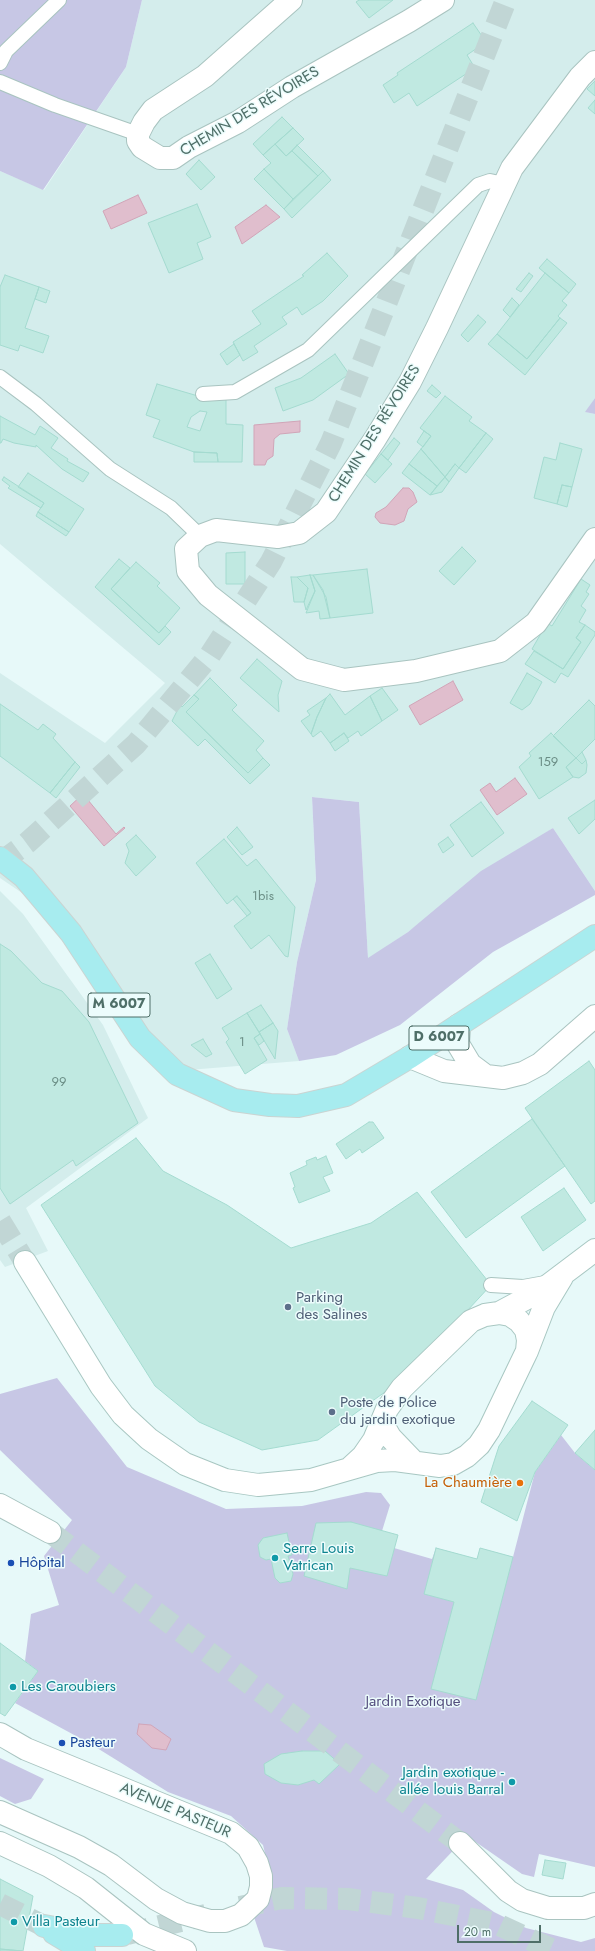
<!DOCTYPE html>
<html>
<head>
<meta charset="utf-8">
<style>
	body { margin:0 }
	#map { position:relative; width:595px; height:1951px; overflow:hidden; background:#e7f9f9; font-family:Jost,sans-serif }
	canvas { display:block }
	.scale { position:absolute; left:457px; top:1925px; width:84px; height:18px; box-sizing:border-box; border:2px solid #4f6f68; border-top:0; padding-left:5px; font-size:12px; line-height:14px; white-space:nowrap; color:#4f6f68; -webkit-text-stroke:3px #ecfcfc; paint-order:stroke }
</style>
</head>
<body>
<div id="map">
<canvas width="595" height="1951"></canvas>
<div class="scale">20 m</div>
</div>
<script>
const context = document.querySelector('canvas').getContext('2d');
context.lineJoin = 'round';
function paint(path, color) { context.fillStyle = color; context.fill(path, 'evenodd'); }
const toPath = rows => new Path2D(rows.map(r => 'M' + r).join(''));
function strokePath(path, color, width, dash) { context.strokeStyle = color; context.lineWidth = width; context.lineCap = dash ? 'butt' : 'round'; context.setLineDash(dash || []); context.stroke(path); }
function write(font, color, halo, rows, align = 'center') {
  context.font = font + ' Jost,sans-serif'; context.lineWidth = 3; context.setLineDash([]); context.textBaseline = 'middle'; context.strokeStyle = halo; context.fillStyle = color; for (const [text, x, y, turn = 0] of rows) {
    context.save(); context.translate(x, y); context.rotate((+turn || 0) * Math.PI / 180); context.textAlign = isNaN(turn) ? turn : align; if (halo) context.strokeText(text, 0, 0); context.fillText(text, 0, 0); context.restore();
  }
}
const residential = toPath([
	[142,0,595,0,595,398,586,412,595,414,595,891,553,828,408,932,368,959,359,802,312,797,316,880,297,962,287,1029,299,1061,164,1072,28,897,0,878,0,673,105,743,165,683,0,544,0,171,44,190,126,67],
	[0,891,23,914,103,1025,148,1118,26,1208,48,1251,5,1267,0,1260]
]);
const green = toPath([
	[0,0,142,0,126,67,43,190,0,171],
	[595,398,595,414,585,412],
	[312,797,359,802,368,958,408,932,481,871,553,828,595,891,595,895,493,952,400,1025,336,1055,299,1061,287,1029,297,962,316,880],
	[57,1378,127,1467,226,1509,302,1506,366,1492,381,1493,390,1505,382,1531,398,1535,394,1548,432,1559,436,1548,477,1559,480,1548,513,1557,535,1472,561,1435,575,1453,595,1470,595,1867,539,1854,534,1877,522,1874,467,1836,426,1879,463,1890,494,1912,526,1928,581,1942,595,1938,595,1951,287,1951,264,1947,254,1917,272,1882,263,1845,231,1816,168,1792,89,1743,15,1703,38,1671,25,1661,31,1614,59,1605,44,1556,72,1520,0,1450,0,1394],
	[0,1758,44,1779,31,1799,15,1804,0,1796]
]);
const water = toPath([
	[138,195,147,213,111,229,103,211,138,195],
	[266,205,280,217,242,244,235,227,266,205],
	[300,421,300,432,280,434,274,439,273,456,267,460,265,465,254,465,254,425,300,421],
	[403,488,409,488,413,492,417,502,408,509,404,521,395,525,380,523,375,517,376,513,386,507,403,488],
	[453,681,463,700,420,725,409,706,453,681],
	[515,778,527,794,497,815,480,790,490,783,496,792,515,778],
	[83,794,116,834,124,827,125,828,104,846,70,806,83,794],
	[139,1724,151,1725,171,1739,166,1750,152,1748,137,1734,139,1724]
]);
const building = toPath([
	[359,0,393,0,369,18,356,2,359,0],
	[473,23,486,42,467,55,475,68,417,106,409,93,394,103,383,85,398,75,397,73,473,23],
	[595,81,595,96,587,89,595,81],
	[595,100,595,114,588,108,595,100],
	[282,117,293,128,263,155,253,144,282,117],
	[293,128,304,139,286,156,275,144,293,128],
	[275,144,286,156,292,151,318,176,293,199,264,169,271,163,263,155,275,144],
	[297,145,323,171,318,176,292,151,297,145],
	[199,160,215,177,201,190,186,174,199,160],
	[264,169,293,199,284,209,254,179,264,169],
	[323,171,331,180,292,218,284,209,323,171],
	[197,204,211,237,197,243,203,259,169,273,148,223,197,204],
	[327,253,348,276,323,301,302,315,297,307,282,317,287,324,254,346,258,352,243,361,233,342,261,324,252,311,304,276,302,275,327,253],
	[547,259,576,284,569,293,539,268,547,259],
	[529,273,533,276,521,292,516,289,529,273],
	[545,273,569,293,562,301,567,305,558,316,560,318,527,359,497,334,545,273],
	[5,275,39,287,25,328,49,336,43,353,20,345,18,351,0,345,0,287,5,275],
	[39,287,50,291,46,303,35,299,39,287],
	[512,298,519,305,510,317,503,310,512,298],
	[478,315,486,322,468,342,461,335,478,315],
	[560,318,567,323,525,375,488,344,497,334,527,359,560,318],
	[234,344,240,355,227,365,220,354,234,344],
	[335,354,349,374,313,400,283,411,275,388,301,378,335,354],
	[157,384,198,396,226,398,226,424,243,425,242,462,218,462,217,453,194,452,153,437,160,420,146,415,157,384],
	[200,411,207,412,200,431,187,427,191,417,200,411],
	[432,385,441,393,436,398,427,391,432,385],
	[445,396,472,417,469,421,486,433,459,468,455,464,445,477,421,449,431,436,420,428,445,396],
	[0,416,35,435,40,426,58,438,51,448,68,459,67,461,89,473,83,482,62,469,36,445,36,447,14,443,3,439,1,443,0,443,0,416],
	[424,431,431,436,423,447,417,442,424,431],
	[486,433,493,439,466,473,459,468,486,433],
	[394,438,400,443,388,460,381,454,394,438],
	[560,443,582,449,572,487,562,485,557,504,534,498,544,457,556,460,560,443],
	[421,449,445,477,437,486,409,464,421,449],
	[194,452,217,453,218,462,194,462,194,452],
	[381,454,392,464,375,483,365,474,381,454],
	[409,464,437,486,430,495,402,473,409,464],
	[455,464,459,468,449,482,445,477,455,464],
	[28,473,84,509,69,532,38,512,44,503,18,487,28,473],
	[4,477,44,503,41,508,8,488,10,486,2,480,4,477],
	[445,477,449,482,442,492,430,495,445,477],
	[562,485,572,487,567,507,557,504,562,485],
	[38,512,69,532,66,536,36,516,38,512],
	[462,547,476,561,454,585,439,571,462,547],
	[245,552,245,584,226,584,226,553,245,552],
	[119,559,130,568,111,589,159,633,165,626,171,632,159,645,95,587,119,559],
	[136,562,160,583,157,586,180,608,159,633,111,589,136,562],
	[367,569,373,613,330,618,326,597,313,575,367,569],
	[310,575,315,591,306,610,304,602,308,588,297,577,310,575],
	[310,575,313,575,323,590,330,618,320,619,319,611,306,613,315,591,310,575],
	[291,577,297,577,308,588,304,602,294,602,291,577],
	[581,579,590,585,586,592,589,594,581,606,586,610,579,622,585,625,576,638,581,642,563,669,532,649,547,623,552,626,581,579],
	[585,625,595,632,595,635,568,677,561,673,555,683,525,664,534,651,563,669,581,642,576,638,585,625],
	[257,659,282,681,278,695,279,712,240,678,257,659],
	[527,673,542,682,530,704,522,710,510,703,527,673],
	[210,678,237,705,232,710,264,741,256,750,263,758,248,773,186,712,199,699,194,695,210,678],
	[382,688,398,710,382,721,370,696,382,688],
	[330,694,345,715,370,696,382,721,361,736,358,731,348,738,344,733,330,743,321,731,313,737,311,734,317,717,326,698,330,694],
	[194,695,199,699,186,712,248,773,263,758,270,765,250,784,205,739,198,746,172,721,180,705,182,707,194,695],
	[326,698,317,717,311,734,301,721,310,715,307,711,326,698],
	[589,700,595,706,595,739,576,758,553,736,589,700],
	[0,704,38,730,43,724,56,734,53,738,75,762,50,793,0,756,0,704],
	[344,733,349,741,335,751,330,743,344,733],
	[551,733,576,758,566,767,573,777,539,799,519,767,531,756,529,753,551,733],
	[582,752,586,760,582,764,576,758,582,752],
	[576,758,582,764,586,760,587,765,586,773,579,778,573,777,566,767,576,758],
	[75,762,80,767,56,798,50,793,75,762],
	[595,800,595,819,579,834,568,818,595,800],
	[481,802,504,833,472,857,450,825,481,802],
	[237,827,253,847,242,855,227,837,237,827],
	[136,835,156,857,136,876,125,863,129,851,126,844,136,835],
	[448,837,454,845,443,853,438,844,448,837],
	[224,839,247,866,256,859,295,907,288,957,285,956,269,935,251,949,234,926,251,913,237,896,227,904,196,863,224,839],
	[237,896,251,913,247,916,233,899,237,896],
	[0,944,11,951,42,983,62,991,89,1022,138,1123,76,1166,73,1160,10,1204,0,1188,0,944],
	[210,954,232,989,217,999,195,963,210,954],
	[261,1005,273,1023,259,1032,247,1013,261,1005],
	[247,1013,260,1034,254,1038,267,1060,245,1074,226,1042,229,1039,222,1028,247,1013],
	[273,1023,278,1031,275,1059,259,1032,273,1023],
	[260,1034,264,1041,259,1045,254,1038,260,1034],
	[203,1039,212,1054,206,1057,191,1045,203,1039],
	[589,1061,595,1070,595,1201,591,1204,525,1108,589,1061],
	[532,1119,565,1166,466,1238,431,1192,532,1119],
	[369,1122,373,1122,384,1138,362,1153,360,1149,346,1159,336,1144,369,1122],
	[136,1138,163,1171,227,1205,291,1248,371,1223,417,1192,491,1285,406,1377,371,1402,318,1440,262,1450,199,1422,155,1386,41,1205,136,1138],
	[326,1156,333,1173,323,1177,330,1191,299,1203,293,1188,295,1187,290,1173,307,1165,306,1161,316,1157,317,1160,326,1156],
	[564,1188,586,1220,543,1251,521,1217,564,1188],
	[532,1401,568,1425,535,1472,517,1521,481,1502,499,1446,532,1401],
	[595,1430,595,1470,575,1453,595,1430],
	[351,1522,398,1535,387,1576,350,1568,347,1589,304,1576,316,1523,351,1522],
	[287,1533,292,1555,288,1556,293,1574,291,1581,280,1583,275,1578,271,1559,266,1560,260,1557,258,1545,263,1538,287,1533],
	[436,1548,477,1559,480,1548,513,1557,476,1700,431,1689,454,1602,424,1594,436,1548],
	[0,1643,38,1671,5,1716,0,1713,0,1643],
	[302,1751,325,1751,340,1764,319,1784,314,1780,298,1785,281,1783,265,1774,264,1764,281,1754,302,1751],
	[545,1860,566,1863,563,1879,542,1875,545,1860],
	[0,1879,33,1896,23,1951,0,1949,0,1879],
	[0,1949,22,1951,0,1951,0,1949]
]);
const tertiaryTunnel = toPath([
	[50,1532,460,1843]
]);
const secondaryTunnel = toPath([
	[0,1221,25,1262]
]);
const primaryTunnel = toPath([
	[0,863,27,843,136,744,210,655,271,562,331,443,506,0],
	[0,1904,44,1926],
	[240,1907,282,1898,348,1899,418,1908,497,1924,555,1951],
	[127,1934,206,1915]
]);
const service = toPath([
	[0,63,6,51,59,0],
	[0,82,55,105,138,134],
	[0,377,36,404,110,469,171,508,200,536],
	[203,394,235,392,308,350,478,185,490,181,504,184],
	[491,1285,523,1287,545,1283]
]);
const minor = toPath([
	[291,0,205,76,153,110,144,122,138,134,138,141,142,147,160,158,173,158,189,147,238,122,292,87,409,21,443,0],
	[595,62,580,77,512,168,437,328,410,382,375,439,326,512,299,533,278,537,216,530,200,536,186,549,188,571,208,595,302,669,344,680,416,671,500,651,536,623,595,539],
	[459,1025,458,1044,470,1064,486,1076],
	[410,1057,444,1071,503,1078,523,1073,540,1064,595,1016]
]);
const tertiary = toPath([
	[0,1505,50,1532],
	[0,1734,26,1749,231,1833,248,1847,257,1863,261,1876,261,1887,258,1899,241,1915,225,1921,210,1921,182,1913,156,1899,111,1865,79,1847,0,1812],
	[0,1843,49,1866,86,1888,144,1934,185,1951],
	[460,1843,508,1891,522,1900,548,1908,584,1908,595,1904]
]);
const secondary = toPath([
	[25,1262,101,1386,123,1415,149,1439,185,1464,225,1480,258,1485,311,1480,377,1461,395,1460,440,1466,453,1464,467,1456,479,1445,489,1430,527,1351,544,1307,562,1277],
	[499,1313,542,1290,595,1250],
	[382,1423,390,1437,413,1461],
	[350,1468,363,1456,374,1440,387,1409,402,1388,471,1321,485,1315,499,1313,510,1315,519,1321,526,1330,528,1340,527,1351]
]);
const primary = toPath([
	[0,858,24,877,71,933,140,1038,177,1074,234,1100,270,1105,298,1106,346,1095,410,1057,595,936],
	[44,1926,93,1935,122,1935],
	[54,1933,84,1951]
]);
const markers = [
	[288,1307,4,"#5c6f8a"],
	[332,1412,4,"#5c6f8a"],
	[520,1483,4,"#e8710a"],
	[275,1558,4,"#0f9aa8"],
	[11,1563,4,"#1a4fb4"],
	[13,1687,4,"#0f9aa8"],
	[62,1743,4,"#1a4fb4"],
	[512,1782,4,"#0f9aa8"],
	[14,1922,4,"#0f9aa8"]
];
const numberNames = [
	["159",548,763],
	["1bis",263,897],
	["1",242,1043],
	["99",59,1083]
];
const shields = [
	[119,1005,62],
	[439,1038,60]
];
const shieldNames = [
	["M 6007",119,1005],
	["D 6007",439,1038]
];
const streetNames = [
	["CHEMIN DES RÉVOIRES",250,112,-31],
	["CHEMIN DES RÉVOIRES",375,434,-58],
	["AVENUE PASTEUR",175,1811,23]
];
const serviceNames = [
	["Parking",296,1298],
	["des Salines",296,1315],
	["Poste de Police",340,1403],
	["du jardin exotique",340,1420]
];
const foodNames = [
	["La Chaumière",512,1483]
];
const cultureNames = [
	["Serre Louis",283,1549],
	["Vatrican",283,1566],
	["Les Caroubiers",21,1687],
	["Jardin exotique -",504,1773,"right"],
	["allée louis Barral",504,1790,"right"],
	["Villa Pasteur",22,1922]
];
const transitNames = [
	["Hôpital",19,1563],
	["Pasteur",70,1743]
];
const parkNames = [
	["Jardin Exotique",413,1702]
];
paint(residential, '#d4edec');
paint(green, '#c7c7e5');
paint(water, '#e0becd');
strokePath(water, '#d1a5b8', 1);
paint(building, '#c0e9e1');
strokePath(building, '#a4dbd0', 1);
strokePath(tertiaryTunnel, '#c1d6d5', 22, [22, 11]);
strokePath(secondaryTunnel, '#c1d6d5', 22, [22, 11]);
strokePath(primaryTunnel, '#c1d6d5', 22, [22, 11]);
strokePath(service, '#a9c4c0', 16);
strokePath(minor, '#a9c4c0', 24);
strokePath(tertiary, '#a9c4c0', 24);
strokePath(secondary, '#a8c7c2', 24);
strokePath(primary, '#cad4d2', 24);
strokePath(service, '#fff', 14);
strokePath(minor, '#fff', 22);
strokePath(tertiary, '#fff', 22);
strokePath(secondary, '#fff', 22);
strokePath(primary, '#a7ecef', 22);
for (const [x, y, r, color] of markers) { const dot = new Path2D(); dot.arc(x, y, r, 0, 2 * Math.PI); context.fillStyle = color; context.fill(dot); strokePath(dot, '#ecfcfc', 1.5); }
write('13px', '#6b8e86', null, numberNames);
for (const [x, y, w] of shields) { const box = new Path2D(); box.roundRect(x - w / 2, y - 12, w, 24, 3); context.fillStyle = '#ecfcfc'; context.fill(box); strokePath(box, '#4f6f68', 1); }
write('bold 14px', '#4f6f68', null, shieldNames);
write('15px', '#4f6f68', '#ecfcfc', streetNames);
write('15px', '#4e5e75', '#ecfcfc', serviceNames, 'left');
write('15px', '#c56008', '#ecfcfc', foodNames, 'right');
write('15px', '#0d838f', '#ecfcfc', cultureNames, 'left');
write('15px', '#164399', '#ecfcfc', transitNames, 'left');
write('15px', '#544e7e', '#ecfcfc', parkNames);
</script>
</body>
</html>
